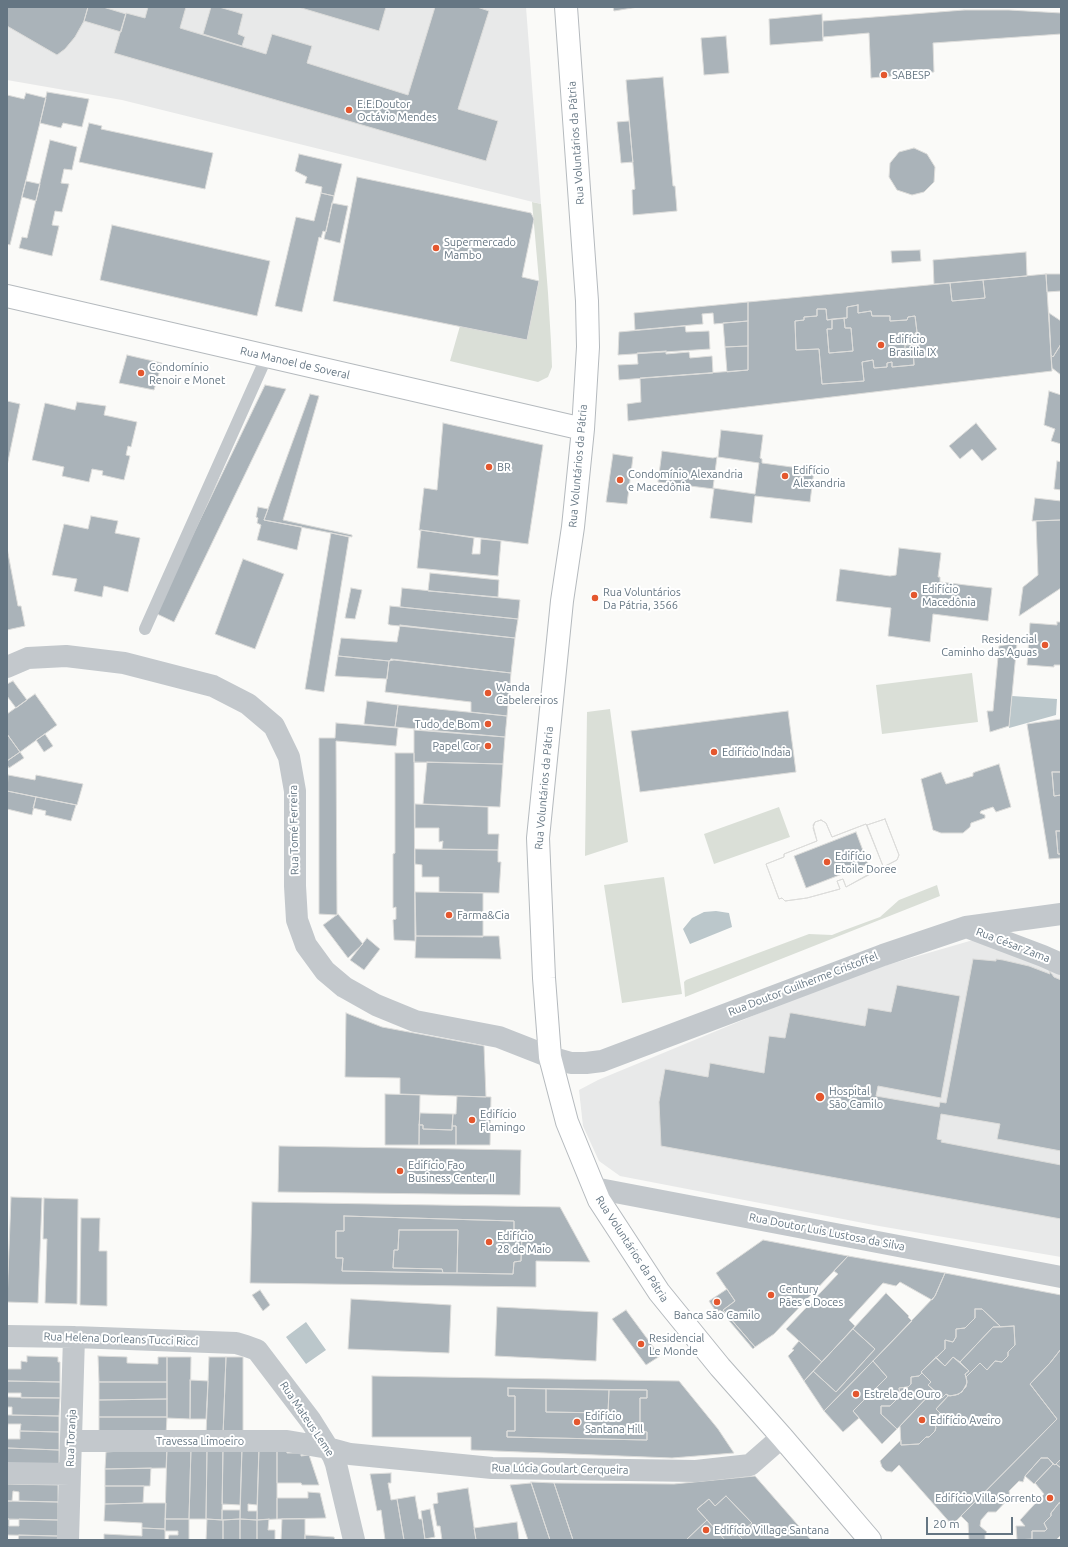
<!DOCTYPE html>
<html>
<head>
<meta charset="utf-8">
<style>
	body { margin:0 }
	#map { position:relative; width:1068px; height:1547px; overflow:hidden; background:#fafaf8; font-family:Ubuntu,sans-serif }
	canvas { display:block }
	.frame { position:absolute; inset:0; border:8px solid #657683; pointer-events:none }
	.scale { position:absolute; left:926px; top:1517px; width:87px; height:18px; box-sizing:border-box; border:2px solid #657683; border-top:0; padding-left:5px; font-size:12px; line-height:14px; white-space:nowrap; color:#657683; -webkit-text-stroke:3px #fff; paint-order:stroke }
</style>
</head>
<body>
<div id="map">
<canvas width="1068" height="1547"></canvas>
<div class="frame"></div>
<div class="scale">20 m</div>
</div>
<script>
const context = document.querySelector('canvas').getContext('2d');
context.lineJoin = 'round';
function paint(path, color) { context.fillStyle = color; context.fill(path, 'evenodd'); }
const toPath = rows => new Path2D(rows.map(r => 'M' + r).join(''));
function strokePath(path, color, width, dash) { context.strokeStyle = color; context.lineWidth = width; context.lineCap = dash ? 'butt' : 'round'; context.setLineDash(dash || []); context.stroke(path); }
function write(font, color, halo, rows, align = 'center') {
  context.font = font + ' Ubuntu,sans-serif'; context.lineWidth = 4; context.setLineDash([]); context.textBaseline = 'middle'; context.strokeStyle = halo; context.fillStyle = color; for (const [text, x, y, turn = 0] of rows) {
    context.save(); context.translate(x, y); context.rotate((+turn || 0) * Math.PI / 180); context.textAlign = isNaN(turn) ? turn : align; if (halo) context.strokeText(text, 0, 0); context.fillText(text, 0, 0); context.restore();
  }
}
const built = toPath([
	[7,7,526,7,541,204,122,100,7,80],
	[980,938,1061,974,1061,1257,879,1226,620,1176,599,1161,583,1126,579,1090,598,1080,849,976]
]);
const green = toPath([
	[532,202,541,204,548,293,551,342,552,367,548,377,538,382,450,361,460,326,527,340,539,281],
	[972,673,978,722,882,734,876,685],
	[610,709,628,842,585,856,587,712],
	[779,807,790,837,714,864,704,834],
	[664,877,682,994,622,1003,604,885],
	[937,885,940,896,685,997,684,982,686,980,809,934,832,935,842,931,880,917,899,900]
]);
const water = toPath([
	[1012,696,1057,699,1056,715,1009,728],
	[716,911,729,913,732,927,690,944,683,929,692,918,704,912],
	[306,1322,326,1350,306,1364,286,1337]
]);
const building = toPath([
	[7,7,88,7,84,21,75,37,65,49,57,55,7,26,7,7],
	[88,7,103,7,126,14,121,32,84,21,88,7],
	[148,7,186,7,180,28,266,54,272,34,312,46,307,63,408,95,435,7,477,7,489,11,458,109,498,121,486,161,114,53,126,13,145,18,148,7],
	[211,7,219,7,243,14,238,34,245,37,242,46,203,34,211,7],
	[298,7,386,7,379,31,298,7],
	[613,7,638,7,614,11,613,7],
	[964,10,1009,10,1061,13,1061,34,933,43,934,72,871,78,869,33,823,37,823,21,964,10],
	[822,14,823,41,770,45,769,19,822,14],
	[726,36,729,73,704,75,701,38,726,36],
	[663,77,673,186,675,186,677,211,633,215,632,190,635,189,626,80,663,77],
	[47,92,89,99,82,127,63,123,61,128,40,123,47,92],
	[26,93,46,98,10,245,7,244,7,95,24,99,26,93],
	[629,121,633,162,621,163,617,122,629,121],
	[89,123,102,126,101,129,213,153,205,189,79,162,89,123],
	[50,140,77,147,72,170,64,169,61,183,69,184,62,212,55,211,52,225,59,226,52,256,19,248,22,237,27,238,50,140],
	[914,148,927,154,935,167,934,182,924,192,912,195,897,190,889,177,890,163,899,152,914,148],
	[299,154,342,164,334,196,321,193,322,187,305,183,307,177,295,171,299,154],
	[357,177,531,213,534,219,522,277,539,281,527,340,333,301,357,177],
	[26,181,40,184,36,201,22,197,26,181],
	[321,193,334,196,326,232,323,231,321,238,319,237,302,312,275,306,296,217,314,221,321,193],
	[332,203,348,206,340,243,324,239,332,203],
	[112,225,270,261,257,316,100,280,112,225],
	[920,250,921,261,892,263,891,251,920,250],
	[1026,252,1027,276,934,284,933,260,1026,252],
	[1046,274,1052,371,628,421,627,404,641,402,640,378,748,370,748,302,950,283,952,301,985,298,983,280,1046,274],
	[858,305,858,313,871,311,872,316,890,316,890,321,907,320,908,317,915,316,917,332,915,333,916,344,905,345,905,349,913,349,914,365,892,367,892,362,887,363,887,367,874,368,873,360,862,362,864,381,822,384,819,349,796,350,795,321,804,320,804,317,817,316,817,309,826,309,827,320,847,318,847,307,858,305],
	[1046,274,1061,274,1061,291,1047,292,1046,274],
	[983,280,985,298,952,301,950,283,983,280],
	[748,302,748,321,714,324,713,313,702,314,703,324,635,330,634,313,748,302],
	[858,305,858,313,871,311,872,316,890,316,890,321,907,320,908,317,915,316,917,332,915,333,916,344,905,345,905,349,913,349,914,365,892,367,892,362,887,363,887,367,874,368,873,360,862,362,864,381,822,384,819,349,796,350,795,321,804,320,804,317,817,316,817,309,826,309,827,320,832,319,832,329,827,329,829,353,853,351,851,328,845,328,844,318,847,318,847,307,858,305],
	[1049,313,1061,321,1061,344,1053,357,1051,355,1049,313],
	[844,318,845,328,851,328,853,351,829,353,827,329,832,329,832,319,844,318],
	[748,321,748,346,725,347,723,323,748,321],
	[685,326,686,332,709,331,710,349,618,355,619,332,685,326],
	[1061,344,1061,375,1052,368,1051,355,1053,357,1061,344],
	[748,346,748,370,727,372,725,347,748,346],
	[666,351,666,354,689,352,690,358,712,356,713,373,619,380,618,365,638,364,637,353,666,351],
	[127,355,162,363,154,390,119,383,127,355],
	[265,385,286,389,174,622,155,613,265,385],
	[1049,391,1061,395,1061,444,1051,441,1055,429,1044,425,1049,391],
	[310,394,319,396,283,520,352,535,352,537,264,520,310,394],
	[7,401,20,404,7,466,7,401],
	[77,402,106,406,104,415,137,422,131,447,128,446,126,455,130,456,124,480,102,475,103,471,92,469,89,482,62,476,64,467,32,460,45,403,75,410,77,402],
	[443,423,543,445,528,544,419,530,424,488,437,490,443,423],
	[976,423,997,449,982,461,972,449,960,459,949,446,976,423],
	[721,430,763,435,760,458,762,459,762,463,814,470,810,502,755,496,752,523,710,518,714,489,658,482,662,451,713,458,717,457,713,488,755,494,759,463,718,457,721,430],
	[613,454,633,457,627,504,606,502,613,454],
	[1057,461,1061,462,1061,490,1054,489,1057,461],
	[1035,498,1061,501,1061,520,1032,521,1035,498],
	[258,507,268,509,264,520,302,527,297,550,257,540,261,525,257,523,258,518,256,517,258,507],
	[91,516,118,521,115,533,140,538,128,592,104,586,102,597,74,591,77,579,52,575,64,524,88,529,91,516],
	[1061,520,1061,588,1019,616,1023,587,1038,575,1036,521,1061,520],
	[421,530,474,538,472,554,480,554,481,539,501,541,498,576,417,568,421,530],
	[331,533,349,537,324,692,305,689,331,533],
	[7,548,18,606,21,606,25,626,7,630,7,548],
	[899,548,941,553,938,577,940,577,940,582,992,588,988,621,933,614,930,642,888,636,891,608,836,601,840,569,890,576,896,575,899,548],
	[243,559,284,574,255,649,215,634,243,559],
	[430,573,499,580,498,597,428,591,430,573],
	[351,588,362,590,355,619,345,618,351,588],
	[402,588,520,600,518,619,400,607,402,588],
	[390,606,518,619,515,638,390,625,388,624,390,606],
	[1057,622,1061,622,1061,665,1054,665,1054,667,1027,665,1030,623,1057,625,1057,622],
	[400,625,515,638,511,673,394,660,389,661,338,656,341,638,397,642,400,625],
	[1017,643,1009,726,990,732,987,711,993,711,999,646,1017,643],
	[338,656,389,661,387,679,335,676,338,656],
	[391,659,511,673,507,716,471,712,471,702,385,692,389,661,391,659],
	[13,681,27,700,16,708,7,696,7,684,13,681],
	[35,694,57,725,20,752,7,734,7,714,35,694],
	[367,701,398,705,395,727,364,724,367,701],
	[398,705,507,716,505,737,395,727,398,705],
	[788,711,796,772,640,792,631,731,788,711],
	[1061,719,1061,772,1052,772,1054,796,1061,795,1061,831,1056,831,1058,854,1061,854,1061,858,1049,859,1027,724,1061,719],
	[336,723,398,728,396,746,336,741,337,915,319,914,319,738,335,738,336,723],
	[414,730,505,737,503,764,414,762,414,730],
	[7,734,20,752,7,761,7,734],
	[45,734,53,746,44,752,36,740,45,734],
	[20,752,24,758,9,768,7,765,7,761,20,752],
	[395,753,414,753,415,941,394,940,393,920,396,919,396,907,393,908,393,854,395,853,395,753],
	[427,762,503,764,500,807,423,804,427,762],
	[999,764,1011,807,996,812,993,807,981,811,980,813,985,815,985,818,971,823,970,827,963,833,941,833,933,830,921,779,941,772,946,784,973,776,973,773,975,772,999,764],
	[1052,772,1061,772,1061,795,1054,796,1052,772],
	[8,775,35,780,36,775,83,784,77,805,7,791,8,775],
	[7,791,36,797,32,815,7,809,7,791],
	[36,797,76,805,71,821,45,815,46,811,33,808,36,797],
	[415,804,488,807,488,834,499,834,498,850,442,849,443,841,439,842,439,828,415,828,415,804],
	[885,819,899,855,897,860,867,875,883,866,867,825,885,819],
	[885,819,899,855,897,860,846,887,843,879,837,881,840,889,807,898,785,901,782,898,779,899,766,864,784,857,784,854,817,841,813,828,815,822,821,820,826,823,832,837,866,824,867,825,885,819],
	[821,820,826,823,832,837,866,824,883,866,846,887,843,879,837,881,840,889,807,898,785,901,782,898,779,899,766,864,784,857,784,854,817,841,813,825,815,822,821,820],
	[1056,831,1061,831,1061,854,1058,854,1056,831],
	[856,832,868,864,806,888,794,856,856,832],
	[415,849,498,850,498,862,501,862,499,893,439,892,439,877,422,877,422,865,415,864,415,849],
	[415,892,483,893,483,937,416,936,415,892],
	[338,914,363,944,348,958,323,925,338,914],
	[416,936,499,936,501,959,415,958,416,936],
	[367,938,380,949,364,970,350,960,367,938],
	[973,959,996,961,996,959,1003,960,1029,966,1050,974,1049,970,1054,977,1061,980,1061,1151,997,1139,1000,1124,941,1114,937,1139,942,1140,941,1142,1061,1165,1061,1219,661,1146,659,1102,665,1069,708,1077,710,1063,764,1073,769,1036,785,1038,790,1013,792,1013,865,1026,868,1008,891,1012,897,985,960,996,941,1098,878,1086,876,1096,939,1107,940,1102,946,1103,973,959],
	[346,1013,382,1027,484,1046,486,1097,400,1094,400,1078,345,1077,346,1013],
	[385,1094,420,1095,419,1145,385,1145,385,1094],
	[457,1096,491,1097,490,1145,456,1145,456,1126,452,1126,453,1114,456,1114,457,1096],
	[420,1113,453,1114,452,1130,423,1129,423,1125,419,1125,420,1113],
	[419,1125,423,1125,423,1129,452,1130,452,1126,456,1126,456,1145,419,1145,419,1125],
	[279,1146,521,1150,520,1195,278,1192,279,1146],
	[11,1197,42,1198,38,1303,7,1302,11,1197],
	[44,1198,78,1199,77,1304,45,1303,47,1239,43,1239,44,1198],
	[252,1202,560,1207,590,1262,536,1261,536,1287,250,1283,252,1202],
	[344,1216,514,1221,514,1234,522,1234,521,1261,514,1262,513,1274,342,1271,343,1258,336,1258,336,1231,344,1231,344,1216],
	[344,1216,514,1221,514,1234,522,1234,521,1261,514,1262,513,1274,457,1273,458,1230,399,1230,398,1250,394,1250,393,1268,442,1269,443,1273,342,1271,343,1258,336,1258,336,1231,344,1231,344,1216],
	[81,1218,100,1218,99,1251,107,1251,107,1306,80,1305,81,1218],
	[399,1230,458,1230,457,1273,443,1273,442,1269,393,1268,394,1250,398,1250,399,1230],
	[763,1240,848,1256,774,1334,755,1347,723,1310,735,1301,716,1273,763,1240],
	[848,1256,945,1273,935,1296,932,1300,900,1282,896,1286,883,1283,849,1320,855,1326,822,1362,786,1329,838,1274,834,1271,848,1256],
	[945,1273,1061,1295,1061,1349,1050,1363,1030,1384,1057,1419,952,1525,899,1465,892,1472,886,1471,882,1467,880,1461,901,1440,901,1445,919,1444,926,1437,929,1437,935,1431,936,1427,934,1425,942,1415,936,1409,948,1396,956,1395,962,1392,967,1383,966,1377,980,1363,987,1370,995,1361,1002,1362,1008,1356,1008,1352,1015,1345,1014,1326,1001,1327,982,1309,975,1309,975,1318,965,1328,956,1329,956,1337,953,1342,945,1340,945,1349,921,1372,922,1373,919,1376,911,1377,911,1384,908,1387,899,1388,900,1396,890,1406,881,1406,881,1414,897,1429,882,1444,853,1411,887,1377,873,1361,935,1296,945,1273],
	[727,1289,735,1301,723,1310,755,1347,753,1349,720,1310,717,1313,709,1301,727,1289],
	[260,1290,270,1305,263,1311,252,1295,260,1290],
	[886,1293,909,1316,908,1317,912,1321,824,1411,804,1381,813,1371,836,1392,875,1349,853,1329,886,1293],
	[351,1299,451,1305,449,1353,348,1349,351,1299],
	[497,1307,598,1312,596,1361,495,1356,497,1307],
	[975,1309,982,1309,1001,1327,993,1327,960,1362,953,1357,945,1366,936,1358,945,1349,945,1340,953,1342,956,1337,956,1329,965,1328,975,1318,975,1309],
	[626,1310,660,1356,646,1365,612,1319,626,1310],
	[1014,1326,1015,1345,1008,1352,1008,1356,1002,1362,995,1361,987,1370,980,1363,966,1377,965,1374,969,1371,960,1362,993,1327,1014,1326],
	[853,1329,875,1349,836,1392,813,1371,853,1329],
	[799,1341,822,1362,804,1381,788,1356,794,1350,792,1349,799,1341],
	[1061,1349,1061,1459,1055,1465,1048,1458,1041,1458,1025,1476,1023,1482,1019,1481,1009,1491,1010,1497,996,1512,988,1512,981,1520,980,1526,987,1532,985,1534,985,1540,969,1540,968,1523,961,1516,1057,1419,1030,1384,1050,1363,1061,1349],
	[27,1356,58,1357,58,1362,60,1362,60,1382,7,1381,7,1369,21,1369,21,1361,27,1362,27,1356],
	[98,1356,127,1357,127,1363,158,1364,158,1357,167,1357,167,1382,99,1382,98,1356],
	[167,1357,191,1357,190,1419,167,1418,167,1357],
	[209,1357,226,1357,223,1435,206,1435,209,1357],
	[226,1357,243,1357,243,1436,223,1435,226,1357],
	[936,1357,945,1366,953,1357,969,1371,965,1374,967,1381,966,1387,959,1394,950,1396,946,1394,942,1398,928,1385,931,1382,921,1372,936,1357],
	[873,1361,887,1377,853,1411,859,1418,843,1432,824,1411,873,1361],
	[922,1373,931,1382,928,1385,934,1390,897,1429,881,1414,881,1406,890,1406,900,1396,899,1388,908,1387,911,1384,911,1377,919,1376,922,1373],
	[372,1376,679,1381,718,1429,734,1453,672,1458,471,1450,471,1437,372,1437,372,1376],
	[508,1388,647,1390,647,1398,640,1398,640,1431,647,1432,647,1440,507,1437,507,1431,515,1431,515,1396,508,1396,508,1388],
	[190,1380,208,1381,206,1419,190,1419,190,1380],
	[7,1381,60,1382,60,1398,21,1398,21,1393,7,1393,7,1381],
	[99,1382,167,1382,167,1399,99,1400,99,1382],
	[508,1388,546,1389,546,1412,608,1413,609,1390,647,1390,647,1398,640,1398,640,1431,647,1432,647,1440,507,1437,507,1431,515,1431,515,1396,508,1396,508,1388],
	[546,1389,609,1390,608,1413,546,1412,546,1389],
	[934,1390,942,1398,946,1394,948,1396,936,1409,942,1415,934,1425,936,1427,935,1431,929,1437,926,1437,919,1444,901,1445,900,1426,934,1390],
	[7,1397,60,1398,59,1416,12,1415,12,1407,7,1407,7,1397],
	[167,1399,167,1417,99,1417,99,1400,167,1399],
	[7,1415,59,1416,59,1432,20,1431,21,1424,8,1424,7,1431,7,1415],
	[99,1417,167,1417,166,1434,99,1434,99,1417],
	[20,1431,59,1432,59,1450,7,1448,7,1439,20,1439,20,1431],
	[7,1448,59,1450,59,1468,7,1466,7,1448],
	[167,1448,166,1468,105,1469,106,1452,167,1448],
	[167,1448,191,1448,189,1519,165,1519,167,1448],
	[191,1448,207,1448,206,1519,189,1519,191,1448],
	[207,1448,223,1448,222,1520,206,1519,207,1448],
	[223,1448,242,1448,240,1505,222,1504,223,1448],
	[242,1448,259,1448,257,1505,248,1504,248,1511,257,1511,257,1520,240,1519,242,1448],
	[259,1448,277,1448,277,1519,257,1520,259,1448],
	[277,1448,286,1448,287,1453,301,1453,301,1456,309,1455,319,1485,302,1485,301,1483,277,1483,277,1448],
	[1041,1458,1048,1458,1053,1464,1034,1484,1025,1476,1041,1458],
	[1061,1459,1061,1468,1056,1464,1061,1459],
	[1053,1464,1055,1465,1056,1464,1061,1468,1061,1503,1059,1503,1051,1513,1051,1516,1044,1523,1047,1529,1045,1531,1032,1531,1032,1539,1017,1540,1016,1526,1025,1526,1020,1520,1044,1494,1035,1483,1053,1464],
	[151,1468,150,1486,105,1486,105,1469,151,1468],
	[391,1473,391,1483,388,1483,391,1500,397,1499,404,1540,385,1540,381,1510,377,1511,370,1474,391,1473],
	[755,1476,811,1540,743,1540,738,1535,752,1523,726,1496,715,1506,709,1499,697,1509,707,1520,686,1540,573,1540,554,1483,674,1484,755,1476],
	[531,1482,554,1483,573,1540,550,1540,531,1482],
	[531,1483,550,1540,528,1540,510,1485,531,1483],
	[7,1484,58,1485,58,1502,19,1501,19,1492,13,1491,12,1501,7,1501,7,1484],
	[105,1486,144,1486,143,1503,105,1504,105,1486],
	[468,1488,476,1540,442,1540,440,1526,437,1526,433,1504,438,1503,437,1493,468,1488],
	[308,1492,320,1493,326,1518,277,1519,277,1498,308,1498,308,1492],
	[415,1496,419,1519,422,1519,425,1540,404,1540,397,1499,415,1496],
	[726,1496,752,1523,738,1535,743,1540,725,1540,697,1509,709,1499,715,1506,726,1496],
	[7,1501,58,1502,58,1520,7,1519,7,1501],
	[143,1503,166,1503,165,1529,142,1528,142,1523,104,1521,105,1504,143,1503],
	[1059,1503,1061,1503,1061,1535,1056,1540,1029,1540,1032,1539,1032,1531,1045,1531,1047,1529,1044,1523,1051,1516,1051,1513,1059,1503],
	[430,1509,435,1537,425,1539,421,1511,430,1509],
	[222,1510,240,1510,240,1519,222,1520,222,1510],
	[7,1519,9,1519,9,1526,19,1526,19,1519,58,1520,58,1536,7,1535,7,1519],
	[165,1519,189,1519,189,1540,168,1540,169,1535,178,1535,178,1531,165,1531,165,1519],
	[207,1519,223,1520,223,1540,206,1540,207,1519],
	[240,1519,257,1520,257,1540,240,1540,240,1519],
	[240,1519,240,1540,223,1540,223,1520,240,1519],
	[269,1519,268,1530,275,1530,275,1540,257,1540,257,1520,269,1519],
	[282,1519,305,1519,305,1540,281,1540,282,1519],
	[707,1520,725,1540,686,1540,707,1520],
	[517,1522,519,1540,476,1540,474,1528,517,1522],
	[142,1528,165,1529,165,1540,104,1540,104,1534,142,1536,142,1528],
	[19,1535,58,1536,57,1540,18,1540,19,1535],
	[305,1535,334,1537,335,1540,305,1540,305,1535]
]);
const service = toPath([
	[145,629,267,356]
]);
const minor = toPath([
	[7,667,28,658,66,656,124,663,213,686,248,704,274,726,289,757,295,791,295,886,297,920,306,945,325,971,344,987,376,1005,415,1021,499,1037,550,1057,571,1063,586,1063,602,1061,883,955,966,927,1061,914],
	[969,928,1043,956,1061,964],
	[594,1188,1061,1277],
	[7,1336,74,1337,236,1343,246,1346,257,1350,311,1421,333,1456,336,1464,354,1540],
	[72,1441,287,1441,328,1448,350,1454,492,1468,696,1471,750,1465,782,1437],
	[7,1473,70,1474],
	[68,1540,74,1337]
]);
const primary = toPath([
	[566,7,587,301,588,347,583,429,573,527,562,601,538,838,544,978,550,1057,567,1122,599,1200,659,1292,720,1367,782,1437,870,1540],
	[7,296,583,429]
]);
const markers = [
	[884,75,4,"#e4572e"],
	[349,110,4,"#e4572e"],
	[436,248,4,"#e4572e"],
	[881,345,4,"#e4572e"],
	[141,373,4,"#e4572e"],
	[489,467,4,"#e4572e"],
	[785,476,4,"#e4572e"],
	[620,480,4,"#e4572e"],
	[914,595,4,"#e4572e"],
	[595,598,4,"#e4572e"],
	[1045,645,4,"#e4572e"],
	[488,693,4,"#e4572e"],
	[488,724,4,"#e4572e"],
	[488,746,4,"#e4572e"],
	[714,752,4,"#e4572e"],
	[827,862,4,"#e4572e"],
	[449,915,4,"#e4572e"],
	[820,1097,5,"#e4572e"],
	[472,1120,4,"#e4572e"],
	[400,1171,4,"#e4572e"],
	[489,1242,4,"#e4572e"],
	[771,1295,4,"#e4572e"],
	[717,1302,4,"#e4572e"],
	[641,1344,4,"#e4572e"],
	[856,1394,4,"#e4572e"],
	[922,1420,4,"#e4572e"],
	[577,1422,4,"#e4572e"],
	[1050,1498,4,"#e4572e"],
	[706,1530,4,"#e4572e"]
];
const poiNames = [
	["SABESP",892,75],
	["E.E.Doutor",357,104],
	["Octávio Mendes",357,117],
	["Supermercado",444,242],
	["Mambo",444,255],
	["Edifício",889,339],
	["Brasilia IX",889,352],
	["Condomínio",149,367],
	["Renoir e Monet",149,380],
	["BR",497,467],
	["Edifício",793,470],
	["Alexandria",793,483],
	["Condomínio Alexandria",628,474],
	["e Macedônia",628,487],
	["Edifício",922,589],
	["Macedônia",922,602],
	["Rua Voluntários",603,592],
	["Da Pátria, 3566",603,605],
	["Residencial",1037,639,"right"],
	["Caminho das Aguas",1037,652,"right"],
	["Wanda",496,687],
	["Cabelereiros",496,700],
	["Tudo de Bom",480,724,"right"],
	["Papel Cor",480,746,"right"],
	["Edifício Indaia",722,752],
	["Edifício",835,856],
	["Etoile Doree",835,869],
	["Farma&Cia",457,915],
	["Hospital",829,1091],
	["São Camilo",829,1104],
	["Edifício",480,1114],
	["Flamingo",480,1127],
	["Edifício Fao",408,1165],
	["Business Center II",408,1178],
	["Edifício",497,1236],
	["28 de Maio",497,1249],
	["Century",779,1289],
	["Pães e Doces",779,1302],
	["Banca São Camilo",717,1315,"center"],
	["Residencial",649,1338],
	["Le Monde",649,1351],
	["Estrela de Ouro",864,1394],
	["Edifício",585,1416],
	["Santana Hill",585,1429],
	["Edifício Aveiro",930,1420],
	["Edifício Villa Sorrento",1042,1498,"right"],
	["Edifício Village Santana",714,1530]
];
const streetNames = [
	["Rua Voluntários da Pátria",576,143,-94],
	["Rua Manoel de Soveral",295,363,13],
	["Rua Voluntários da Pátria",578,466,-85],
	["Rua Voluntários da Pátria",544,788,-85],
	["Rua Tomé Ferreira",294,830,-91],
	["Rua César Zama",1013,945,21],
	["Rua Doutor Guilherme Cristoffel",803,984,-21],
	["Rua Doutor Luis Lustosa da Silva",827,1232,11],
	["Rua Voluntários da Pátria",632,1249,57],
	["Rua Helena Dorleans Tucci Ricci",121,1339,2],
	["Rua Mateus Leme",307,1419,56],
	["Rua Toranja",71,1438,-88],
	["Travessa Limoeiro",200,1441],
	["Rua Lúcia Goulart Cerqueira",560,1469,1]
];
paint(built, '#e8e9e9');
paint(green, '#dadfd7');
paint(water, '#bbc7cb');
paint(building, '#aab3b9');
strokePath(building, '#dcdcda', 1);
strokePath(primary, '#b5babe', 24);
strokePath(service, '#c3c8cc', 12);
strokePath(minor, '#c3c8cc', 22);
strokePath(primary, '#fff', 22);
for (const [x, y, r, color] of markers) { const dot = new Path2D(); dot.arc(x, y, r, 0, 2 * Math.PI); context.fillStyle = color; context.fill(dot); strokePath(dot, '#fff', 1.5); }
write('11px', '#657683', '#fff', poiNames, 'left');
write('11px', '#657683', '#fff', streetNames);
</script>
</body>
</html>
